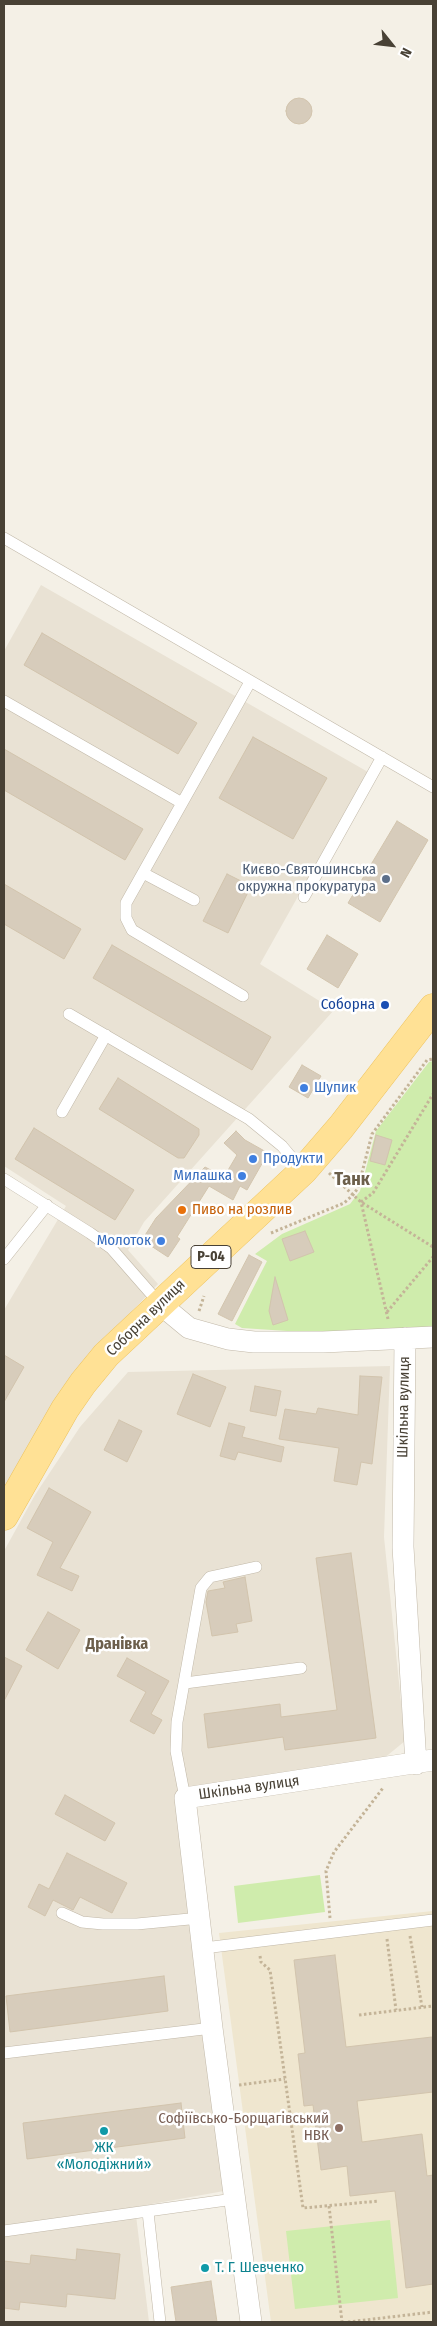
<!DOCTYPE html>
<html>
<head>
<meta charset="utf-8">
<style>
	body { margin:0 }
	#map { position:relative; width:437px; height:2326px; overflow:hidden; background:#f4f0e6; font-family:"Fira Sans Condensed",sans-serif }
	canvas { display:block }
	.frame { position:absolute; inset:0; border:5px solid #484135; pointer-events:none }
	.north { position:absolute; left:367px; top:20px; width:50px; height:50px; -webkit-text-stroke:4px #fff; paint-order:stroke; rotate:119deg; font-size:14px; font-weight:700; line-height:20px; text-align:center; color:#484135 }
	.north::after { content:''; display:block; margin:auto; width:18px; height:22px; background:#484135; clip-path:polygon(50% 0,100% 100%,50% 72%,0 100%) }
</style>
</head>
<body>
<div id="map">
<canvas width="437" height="2326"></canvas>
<div class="frame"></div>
<div class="north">N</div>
</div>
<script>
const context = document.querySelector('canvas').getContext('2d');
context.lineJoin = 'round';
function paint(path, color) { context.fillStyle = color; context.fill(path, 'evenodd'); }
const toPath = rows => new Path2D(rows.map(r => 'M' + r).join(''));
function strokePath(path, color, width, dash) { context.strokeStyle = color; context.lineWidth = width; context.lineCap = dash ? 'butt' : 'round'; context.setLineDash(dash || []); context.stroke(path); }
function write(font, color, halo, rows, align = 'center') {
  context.font = font + ' "Fira Sans Condensed",sans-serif'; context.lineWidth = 5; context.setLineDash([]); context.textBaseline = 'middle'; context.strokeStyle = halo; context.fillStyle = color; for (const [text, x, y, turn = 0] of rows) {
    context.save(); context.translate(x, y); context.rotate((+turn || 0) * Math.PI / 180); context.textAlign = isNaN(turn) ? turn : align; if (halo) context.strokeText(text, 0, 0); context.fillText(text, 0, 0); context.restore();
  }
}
const residential = toPath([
	[41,585,368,772,260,964,334,1010,144,1222,128,1250,158,1284,97,1348,4,1492,4,1310,66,1206,4,1166,4,651],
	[390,1366,384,1537,405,1741,383,1759,178,1791,224,2191,135,2207,149,2322,4,2322,4,1551,35,1495,80,1427,128,1372]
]);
const education = toPath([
	[433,1911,433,2322,271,2322,219,1933]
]);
const green = toPath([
	[433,1061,433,1328,317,1333,242,1328,235,1324,267,1261,255,1254,282,1234,350,1204,360,1191,376,1131,429,1062],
	[320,1875,325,1912,238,1923,234,1886],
	[390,2220,398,2298,295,2309,286,2231]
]);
const building = toPath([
	'286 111a13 13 0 1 1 26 0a13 13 0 1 1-26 0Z',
	[42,633,197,723,178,754,24,665,42,633],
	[253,737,327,778,293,839,219,798,253,737],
	[4,749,143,829,125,860,4,790,4,749],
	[397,821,428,840,380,922,348,903,397,821],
	[227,874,251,886,228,933,203,921,227,874],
	[4,884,81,929,64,959,4,924,4,884],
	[327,935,358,954,338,988,307,969,327,935],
	[112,945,271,1037,252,1070,93,978,112,945],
	[302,1065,321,1076,308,1098,289,1087,302,1065],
	[118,1078,199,1129,199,1135,184,1158,178,1158,99,1109,118,1078],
	[34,1128,134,1190,115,1220,15,1159,34,1128],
	[236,1131,245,1140,268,1153,247,1190,240,1186,233,1200,209,1186,177,1237,180,1239,168,1257,142,1240,156,1218,205,1167,224,1177,237,1155,224,1143,236,1131],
	[376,1135,392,1140,385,1165,370,1161,376,1135],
	[305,1231,314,1252,290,1261,282,1239,305,1231],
	[249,1255,262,1262,232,1321,218,1314,249,1255],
	[275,1277,288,1320,273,1325,269,1311,275,1277],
	[4,1355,24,1367,4,1402,4,1355],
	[193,1374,226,1387,210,1427,177,1414,193,1374],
	[360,1376,382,1377,372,1464,361,1462,357,1485,334,1481,339,1448,279,1439,285,1409,316,1414,318,1408,358,1415,360,1376],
	[255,1386,281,1391,276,1416,250,1411,255,1386],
	[119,1420,142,1431,127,1462,104,1450,119,1420],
	[229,1423,245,1427,242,1437,284,1447,281,1462,238,1452,235,1460,220,1456,229,1423],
	[49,1488,91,1512,60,1568,79,1576,72,1591,37,1575,53,1542,27,1528,49,1488],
	[351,1553,376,1738,285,1750,283,1737,208,1748,204,1714,280,1704,281,1717,337,1710,316,1558,351,1553],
	[245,1577,252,1621,236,1624,238,1632,212,1636,206,1602,208,1591,225,1588,223,1582,245,1577],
	[48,1612,80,1630,58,1669,26,1650,48,1612],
	[4,1657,22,1666,4,1701,4,1657],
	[127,1658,169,1681,151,1714,162,1720,154,1734,130,1721,146,1692,117,1676,127,1658],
	[65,1795,115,1823,105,1841,55,1814,65,1795],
	[67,1853,127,1883,112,1913,80,1897,73,1910,53,1900,45,1916,28,1907,39,1884,49,1889,67,1853],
	[335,1955,346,2047,432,2037,433,2092,357,2101,362,2142,422,2134,427,2176,433,2175,433,2284,406,2288,395,2191,350,2196,347,2166,321,2170,313,2105,304,2106,298,2054,305,2053,294,1960,335,1955],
	[164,1976,168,2011,10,2032,6,1996,164,1976],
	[181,2103,185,2138,27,2159,23,2123,181,2103],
	[77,2249,120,2254,115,2299,67,2294,66,2307,20,2302,19,2310,4,2308,4,2261,30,2264,31,2255,76,2260,77,2249],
	[211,2281,217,2322,176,2322,171,2287,211,2281]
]);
const path = toPath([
	[329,1173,361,1202,433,1247],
	[271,1233,344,1203,353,1195,358,1188,372,1134,427,1060,433,1059],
	[199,1311,204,1296],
	[387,1312,433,1257],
	[388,1319,361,1202,373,1193,433,1094],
	[330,1918,326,1871,334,1852,383,1788],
	[410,1936,422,2007],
	[387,1939,396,2010],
	[260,1956,261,1962,270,1970,303,2208,379,2201],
	[359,2015,433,2006],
	[239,2085,285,2079],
	[329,2206,342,2322],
	[348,2322,433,2312]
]);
const lane = toPath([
	[4,538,433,787],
	[4,701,182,803],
	[143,873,194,900],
	[304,897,382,757],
	[243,996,132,930,126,918,126,903,250,682],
	[69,1014,249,1119,282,1146,303,1171],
	[62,1112,106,1035],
	[4,1179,90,1233,111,1248,160,1304],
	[4,1259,47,1205],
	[185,1683,301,1668],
	[185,1798,176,1751,177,1722,201,1588,210,1577,256,1567],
	[62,1913,82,1922,103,1924,137,1924,200,1918],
	[204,1948,433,1920],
	[4,2053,212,2028],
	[148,2212,160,2322],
	[4,2231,234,2199]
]);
const street = toPath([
	[160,1304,189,1328,228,1339,254,1342,323,1342,433,1337],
	[405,1338,403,1547,416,1764],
	[251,2322,212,2028,185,1798,433,1760]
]);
const primary = toPath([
	[4,1516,65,1409,83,1383,106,1355,303,1171,341,1127,433,1008]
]);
const markers = [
	[386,879,5,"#5c6f8a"],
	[385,1005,5,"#1a4fb4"],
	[304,1088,5,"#3f7fe0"],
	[253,1159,5,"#3f7fe0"],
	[242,1176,5,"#3f7fe0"],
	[182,1210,5,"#e8710a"],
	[161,1241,5,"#3f7fe0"],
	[339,2128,5,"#8d6e63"],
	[104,2131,5,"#0f9aa8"],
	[205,2268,5,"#0f9aa8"]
];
const shields = [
	[211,1257,40]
];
const shieldNames = [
	["Р-04",211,1257]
];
const serviceNames = [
	["Києво-Святошинська",376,870],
	["окружна прокуратура",376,887]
];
const transitNames = [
	["Соборна",375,1005]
];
const shopNames = [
	["Шупик",314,1088],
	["Продукти",263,1159],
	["Милашка",232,1176,"right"],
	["Молоток",151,1241,"right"]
];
const foodNames = [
	["Пиво на розлив",192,1210]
];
const streetNames = [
	["Соборна вулиця",146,1318,-44],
	["Шкільна вулиця",404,1407,-89],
	["Шкільна вулиця",249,1788,-8]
];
const educationNames = [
	["Софіївсько-Борщагівський",329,2119],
	["НВК",329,2136]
];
const cultureNames = [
	["ЖК",104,2148],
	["«Молодіжний»",104,2165],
	["Т. Г. Шевченко",215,2268,"left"]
];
const neighbourhoodNames = [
	["Дранівка",117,1645]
];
const quarterNames = [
	["Танк",352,1180]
];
paint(residential, '#e9e2d4');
paint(education, '#efe6cf');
paint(green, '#cfecac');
paint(building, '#d7ccbb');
strokePath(building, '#d2c4ad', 1);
strokePath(lane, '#c1b8a8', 12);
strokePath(street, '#c1b8a8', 22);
strokePath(primary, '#edc25c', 29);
strokePath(path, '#c4b498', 3, [2.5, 2.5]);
strokePath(lane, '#fff', 11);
strokePath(street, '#fff', 21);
strokePath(primary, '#ffe195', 28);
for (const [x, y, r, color] of markers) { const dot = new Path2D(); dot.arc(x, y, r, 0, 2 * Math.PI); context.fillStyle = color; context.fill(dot); strokePath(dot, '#fff', 2); }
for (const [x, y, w] of shields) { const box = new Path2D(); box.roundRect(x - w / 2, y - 11.5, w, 23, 4); context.fillStyle = '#fff'; context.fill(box); strokePath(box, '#484135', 1); }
write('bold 14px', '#484135', null, shieldNames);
write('15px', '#4e5e75', '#fff', serviceNames, 'right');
write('15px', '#164399', '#fff', transitNames, 'right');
write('15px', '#366cbe', '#fff', shopNames, 'left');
write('15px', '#c56008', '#fff', foodNames, 'left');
write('15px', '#484135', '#fff', streetNames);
write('15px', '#785e54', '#fff', educationNames, 'right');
write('15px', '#0d838f', '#fff', cultureNames);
write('bold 16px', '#6c5f4b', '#fff', neighbourhoodNames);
write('bold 18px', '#6c5f4b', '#fff', quarterNames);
</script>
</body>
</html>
